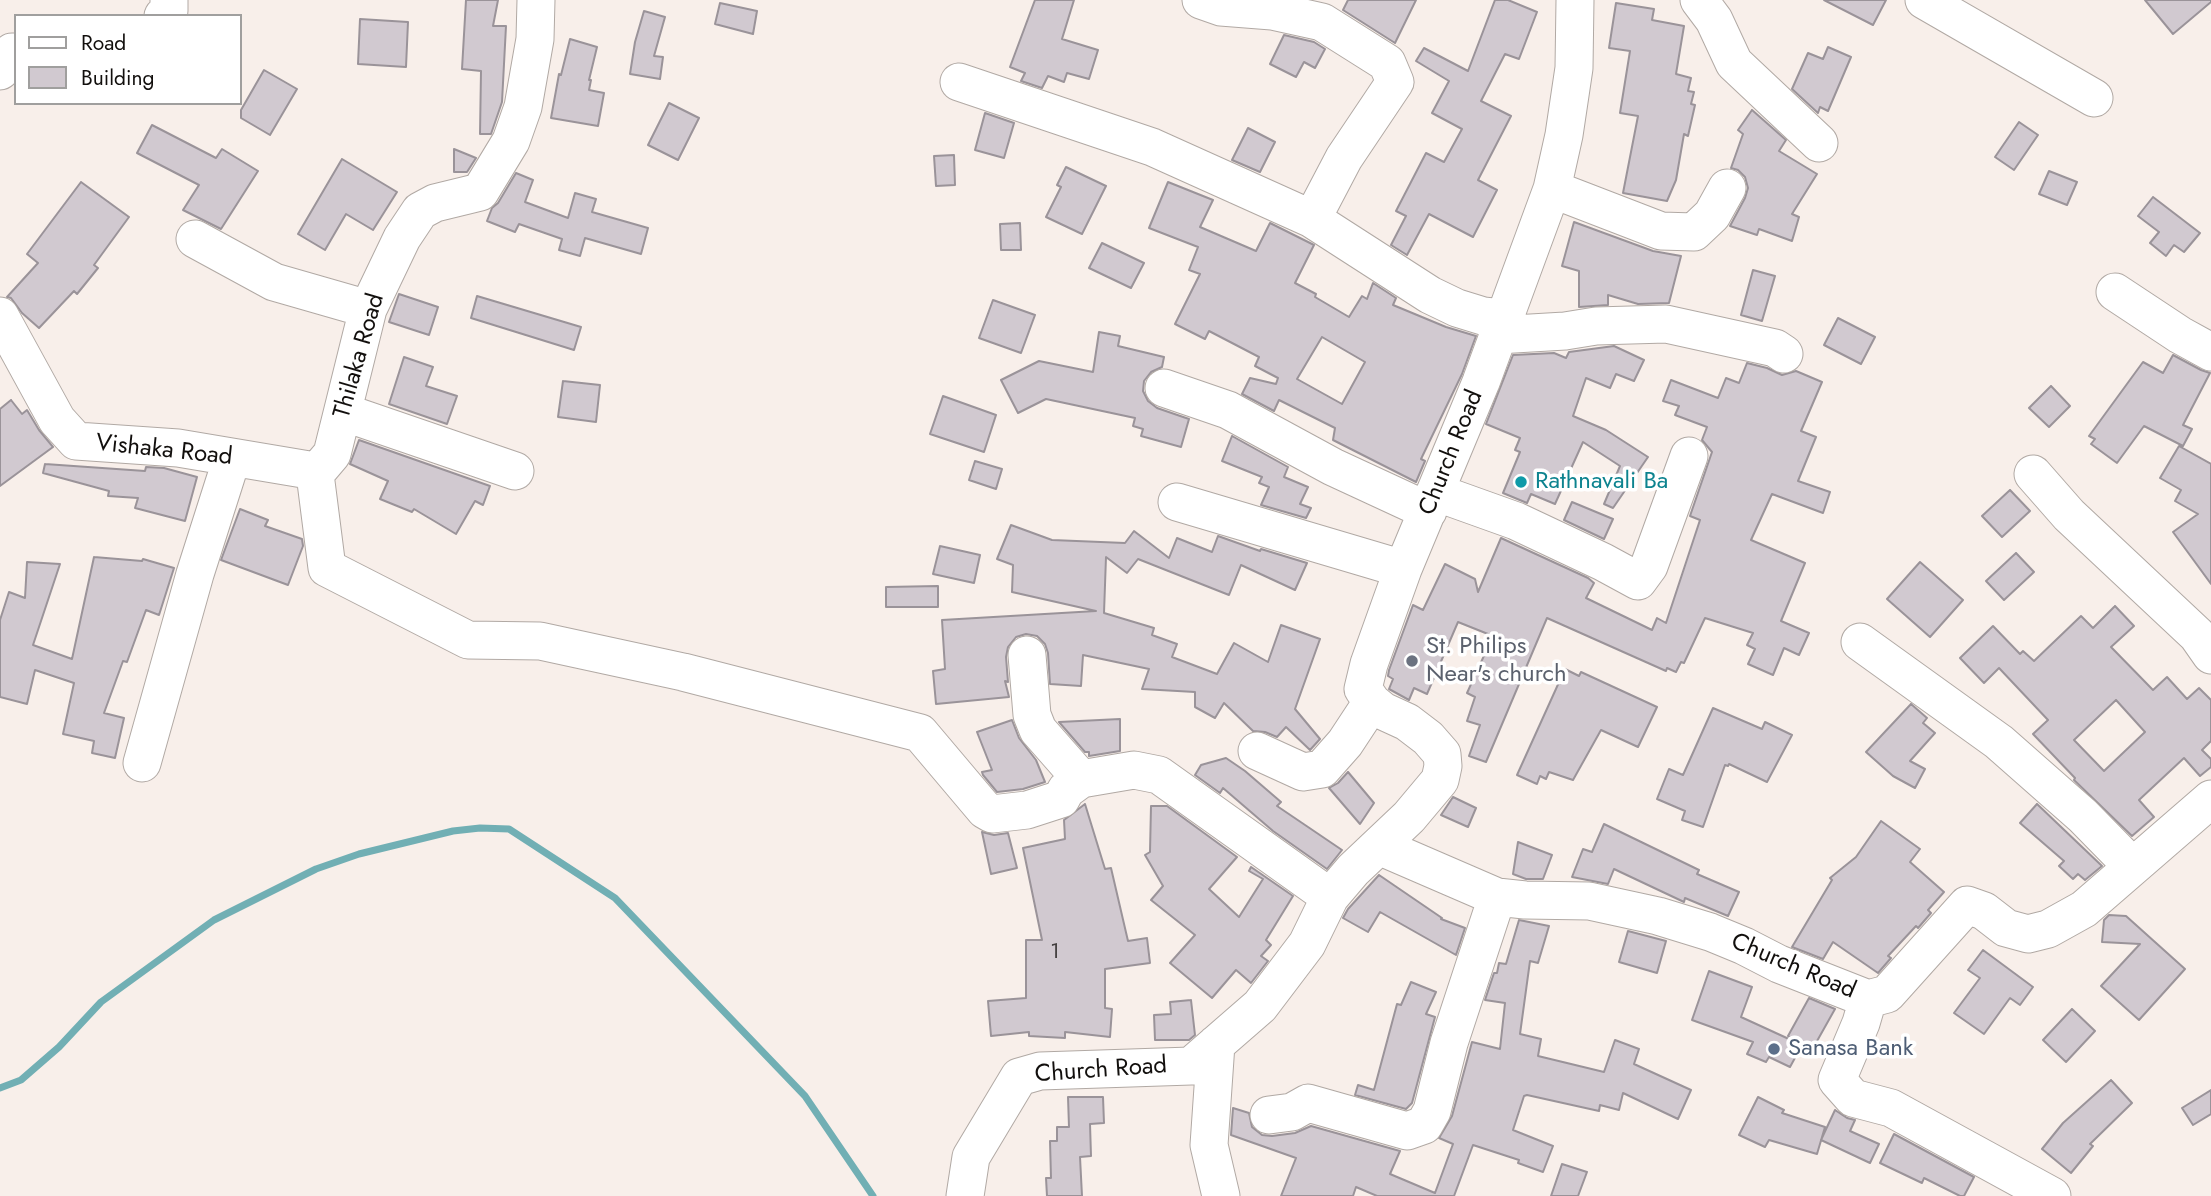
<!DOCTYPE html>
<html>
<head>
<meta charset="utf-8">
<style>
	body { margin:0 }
	#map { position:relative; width:2211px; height:1196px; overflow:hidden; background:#f8efea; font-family:Jost,sans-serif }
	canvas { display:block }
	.legend { position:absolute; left:14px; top:14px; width:228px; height:91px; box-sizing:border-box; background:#fff; border:2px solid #a09f9e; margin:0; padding:9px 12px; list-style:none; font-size:21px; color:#120f0d }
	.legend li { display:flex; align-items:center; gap:14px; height:35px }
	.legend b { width:35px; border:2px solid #a09f9e }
</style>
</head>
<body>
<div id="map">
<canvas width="2211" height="1196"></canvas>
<ul class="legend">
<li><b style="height:9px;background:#fff"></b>Road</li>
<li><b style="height:19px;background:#d1c9d0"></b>Building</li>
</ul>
</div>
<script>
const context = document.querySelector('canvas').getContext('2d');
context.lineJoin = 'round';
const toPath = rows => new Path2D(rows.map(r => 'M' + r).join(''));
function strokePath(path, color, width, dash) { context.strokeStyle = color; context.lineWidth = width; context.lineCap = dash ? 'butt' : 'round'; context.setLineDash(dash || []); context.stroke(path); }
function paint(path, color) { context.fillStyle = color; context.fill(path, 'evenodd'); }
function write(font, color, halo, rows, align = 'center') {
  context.font = font + ' Jost,sans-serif'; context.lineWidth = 7; context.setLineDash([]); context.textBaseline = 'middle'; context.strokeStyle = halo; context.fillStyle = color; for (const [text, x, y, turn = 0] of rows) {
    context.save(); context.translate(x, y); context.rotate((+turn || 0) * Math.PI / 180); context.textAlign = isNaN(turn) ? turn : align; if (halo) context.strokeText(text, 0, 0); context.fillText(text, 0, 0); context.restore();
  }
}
const stream = toPath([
	[0,1088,21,1080,59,1047,101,1002,214,920,316,869,359,854,453,831,480,828,509,829,615,898,805,1096,873,1196]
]);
const building = toPath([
	[466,0,498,0,493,26,506,26,502,102,491,134,480,134,481,71,462,69,466,0],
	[1035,0,1074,0,1062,39,1098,50,1089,79,1067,73,1064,82,1048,76,1042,88,1021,81,1025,73,1010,67,1035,0],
	[1348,0,1416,0,1395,43,1343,10,1348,0],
	[1495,0,1508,0,1537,12,1519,59,1505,54,1481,101,1511,116,1478,180,1497,190,1473,237,1429,214,1407,255,1391,245,1406,216,1396,211,1426,153,1444,162,1462,129,1432,113,1449,81,1416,61,1424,48,1468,71,1495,0],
	[1824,0,1886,0,1873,25,1824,0],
	[2145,0,2211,0,2211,2,2173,34,2145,0],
	[720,3,757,11,753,34,715,24,720,3],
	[1616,3,1654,9,1652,20,1684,26,1676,74,1691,78,1688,91,1694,92,1691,104,1695,105,1688,136,1684,134,1676,180,1667,201,1623,193,1638,116,1620,113,1630,51,1609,48,1616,3],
	[644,11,665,17,654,56,663,57,660,79,630,74,635,42,644,11],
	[360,19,408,22,406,67,358,64,360,19],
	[1284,35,1314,42,1325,49,1315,68,1304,62,1296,77,1270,64,1284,35],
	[570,39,597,47,589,80,591,80,589,90,604,93,598,126,551,118,559,74,561,75,570,39],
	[1828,47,1851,57,1828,111,1820,107,1818,113,1792,89,1808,53,1823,59,1828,47],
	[264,70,297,89,270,135,241,118,241,110,264,70],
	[669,103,699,118,678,160,648,145,669,103],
	[1752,110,1786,140,1779,151,1817,174,1792,214,1799,217,1792,241,1759,229,1757,235,1730,226,1745,198,1748,188,1745,177,1738,170,1731,168,1743,134,1738,130,1752,110],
	[985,113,1014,123,1004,158,975,150,985,113],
	[2019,122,2038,135,2014,170,1995,157,2019,122],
	[152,125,216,158,222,149,258,171,221,229,183,210,199,185,137,153,152,125],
	[1248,128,1275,142,1260,172,1232,160,1248,128],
	[454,149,476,158,467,172,454,172,454,149],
	[954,155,955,185,936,186,934,156,954,155],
	[342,159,397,192,373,230,346,214,325,250,298,234,342,159],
	[1066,167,1106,186,1082,234,1046,217,1061,187,1057,185,1066,167],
	[2049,171,2077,182,2067,205,2039,194,2049,171],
	[516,173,533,180,525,202,568,218,575,193,596,199,592,212,648,228,641,254,585,238,580,256,559,250,562,239,519,224,515,232,487,221,492,208,498,203,516,173],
	[81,182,129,217,94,265,98,268,77,294,74,291,39,328,22,313,11,298,7,297,38,263,27,254,81,182],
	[1168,182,1213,200,1200,227,1256,251,1270,223,1314,245,1295,283,1316,294,1315,297,1349,317,1362,296,1367,299,1373,283,1396,298,1393,305,1446,327,1476,336,1462,374,1421,459,1425,461,1416,482,1333,440,1335,428,1279,400,1274,411,1242,394,1250,378,1276,384,1278,378,1255,366,1259,357,1209,331,1205,339,1175,324,1200,274,1189,270,1198,247,1149,228,1168,182],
	[1322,337,1365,362,1342,404,1297,379,1322,337],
	[2153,197,2200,233,2184,252,2174,245,2166,256,2150,243,2159,232,2138,216,2153,197],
	[1574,222,1653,251,1681,256,1669,303,1638,304,1608,295,1608,305,1579,307,1579,271,1562,266,1574,222],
	[1020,223,1021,250,1001,250,1000,224,1020,223],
	[1102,243,1144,263,1131,288,1089,268,1102,243],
	[1753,270,1775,276,1762,321,1741,315,1753,270],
	[399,294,438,307,429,335,389,322,399,294],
	[477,296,581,327,574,350,471,318,477,296],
	[993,300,1035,315,1021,353,979,338,993,300],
	[1838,318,1875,337,1861,364,1824,345,1838,318],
	[1099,332,1120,336,1118,346,1164,357,1162,367,1151,372,1144,381,1143,391,1148,401,1157,408,1189,419,1181,447,1141,436,1143,429,1133,426,1135,418,1046,399,1018,413,1001,380,1039,361,1093,372,1099,332],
	[1614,346,1644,360,1634,381,1616,374,1610,388,1586,378,1573,416,1606,430,1648,457,1613,508,1604,504,1620,466,1583,442,1555,504,1531,494,1527,503,1503,493,1520,452,1515,450,1520,438,1486,424,1513,355,1554,353,1566,358,1569,352,1614,346],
	[2173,355,2201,370,2210,373,2183,425,2192,429,2183,446,2144,426,2117,463,2091,444,2095,439,2089,436,2143,362,2163,373,2173,355],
	[404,357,433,367,426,386,457,396,447,424,389,404,404,357],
	[1747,363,1767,368,1782,375,1796,371,1822,382,1801,431,1816,437,1798,481,1830,492,1823,513,1772,494,1751,540,1805,563,1781,621,1809,633,1799,655,1784,648,1773,675,1748,664,1755,649,1747,645,1753,633,1705,618,1684,663,1681,662,1676,672,1667,668,1666,671,1547,618,1486,762,1469,756,1480,725,1467,721,1475,697,1467,693,1493,636,1458,622,1427,694,1414,688,1409,700,1389,689,1393,679,1388,676,1389,670,1413,605,1423,610,1445,564,1475,579,1478,592,1501,538,1588,578,1594,583,1586,598,1652,630,1657,618,1666,623,1700,520,1690,516,1712,452,1702,440,1707,427,1675,415,1679,406,1663,401,1671,380,1718,398,1726,378,1739,383,1747,363],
	[563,381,600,385,596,422,558,417,563,381],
	[2051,386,2070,406,2049,427,2029,408,2051,386],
	[943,396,996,415,984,452,930,434,943,396],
	[11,400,22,414,27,410,39,430,53,447,0,486,0,409,11,400],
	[1232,436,1288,467,1284,477,1308,487,1300,504,1311,508,1306,518,1261,505,1269,487,1259,483,1262,477,1222,461,1232,436],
	[359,440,490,486,483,505,475,501,456,534,414,509,412,512,380,499,388,481,350,464,359,440],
	[2179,446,2211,464,2211,584,2173,532,2198,514,2175,501,2181,490,2160,478,2179,446],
	[975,461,1002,469,996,489,969,480,975,461],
	[45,464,145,471,146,467,164,468,197,477,185,521,135,508,138,498,108,496,109,491,43,473,45,464],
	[2010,490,2030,511,2002,537,1982,516,2010,490],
	[1572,502,1613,519,1604,539,1564,520,1572,502],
	[240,509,268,520,265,526,302,539,303,546,288,585,221,560,240,509],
	[1011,525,1052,540,1125,543,1134,531,1169,558,1177,538,1212,552,1218,536,1260,551,1261,549,1307,563,1295,590,1241,565,1229,595,1138,559,1127,573,1106,557,1104,613,1154,628,1152,635,1177,644,1172,657,1217,674,1234,643,1268,662,1281,625,1320,639,1295,709,1320,739,1310,750,1286,727,1277,737,1265,732,1253,731,1224,703,1215,718,1195,707,1195,692,1142,689,1149,669,1083,655,1081,686,1050,684,1048,653,1045,644,1037,636,1026,634,1016,637,1008,647,1006,657,1008,682,1005,681,1009,697,936,704,933,671,945,669,942,620,1096,611,1012,592,1013,565,997,559,1011,525],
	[940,546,980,555,974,583,933,574,940,546],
	[2016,553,2034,572,2004,600,1986,581,2016,553],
	[94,557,142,561,143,559,174,568,159,615,146,610,127,662,123,661,104,713,124,718,115,758,92,753,94,741,63,734,74,683,35,670,27,704,0,697,0,620,9,592,25,598,27,562,60,564,33,645,72,659,94,557],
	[1920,562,1963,600,1930,637,1887,599,1920,562],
	[938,586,938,607,886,607,886,587,938,586],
	[2115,606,2134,626,2111,647,2153,690,2167,677,2187,699,2199,688,2211,700,2211,741,2202,750,2211,759,2211,767,2200,776,2184,758,2139,800,2154,817,2132,836,2074,780,2075,778,2033,734,2048,720,1999,668,1984,683,1960,658,1993,626,2020,654,2023,651,2034,661,2081,616,2093,628,2115,606],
	[2116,700,2145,732,2104,771,2074,740,2116,700],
	[1565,669,1579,676,1581,672,1657,707,1638,747,1601,730,1573,780,1549,772,1546,779,1540,776,1537,784,1517,775,1565,669],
	[1911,704,1927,718,1923,723,1935,733,1910,761,1925,769,1915,788,1893,776,1866,752,1911,704],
	[1713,708,1762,729,1765,722,1792,735,1767,782,1729,764,1728,766,1725,765,1703,827,1682,820,1685,811,1657,799,1669,769,1683,775,1713,708],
	[1120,719,1120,751,1089,756,1089,752,1085,752,1059,722,1120,719],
	[1012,720,1019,738,1036,760,1045,782,1023,789,997,792,983,775,982,772,992,770,977,732,1012,720],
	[1226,758,1245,771,1281,802,1277,806,1342,850,1327,869,1273,831,1223,788,1220,793,1195,775,1201,765,1226,758],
	[1348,772,1374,803,1360,824,1329,788,1338,783,1348,772],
	[1453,797,1476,808,1468,827,1441,815,1453,797],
	[1085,804,1105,869,1111,868,1128,941,1147,938,1150,963,1105,969,1105,1008,1112,1009,1110,1037,1065,1032,1065,1038,1029,1036,1029,1032,991,1036,988,1001,1026,998,1026,940,1042,940,1023,848,1065,839,1064,820,1085,804],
	[2037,804,2102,866,2085,880,2078,874,2073,879,2059,866,2064,861,2020,823,2037,804],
	[1151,806,1167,806,1237,857,1209,889,1239,917,1263,879,1249,871,1251,867,1293,896,1266,940,1271,945,1261,956,1268,961,1251,983,1236,970,1212,998,1170,963,1195,935,1151,900,1163,886,1145,855,1150,852,1151,806],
	[1881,821,1920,849,1910,862,1944,892,1928,910,1931,913,1918,928,1916,926,1888,956,1891,958,1878,973,1833,942,1823,959,1792,947,1832,880,1830,878,1856,857,1881,821],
	[1604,824,1699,870,1697,874,1739,892,1728,916,1685,898,1684,902,1614,869,1608,884,1572,877,1583,849,1592,852,1604,824],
	[982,832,994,835,1008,833,1017,868,991,874,982,832],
	[1518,842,1552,855,1543,879,1526,879,1513,874,1518,842],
	[1379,875,1442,918,1441,919,1465,928,1456,955,1380,912,1368,932,1343,918,1348,909,1379,875],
	[2109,915,2126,916,2185,969,2139,1020,2101,986,2140,944,2102,942,2104,920,2109,915],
	[1519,920,1549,926,1538,963,1530,961,1520,1034,1541,1039,1538,1056,1604,1072,1615,1040,1639,1049,1634,1064,1691,1090,1678,1119,1623,1093,1619,1110,1600,1105,1599,1111,1527,1095,1524,1096,1513,1130,1553,1146,1543,1172,1518,1163,1519,1160,1473,1145,1454,1196,1377,1196,1356,1187,1353,1196,1281,1196,1296,1158,1231,1135,1233,1108,1249,1113,1252,1127,1262,1135,1272,1136,1295,1133,1311,1126,1400,1151,1390,1174,1435,1193,1453,1144,1439,1138,1452,1116,1472,1042,1500,1049,1505,1003,1485,1000,1494,973,1497,973,1499,963,1506,964,1519,920],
	[1628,931,1666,941,1657,973,1619,962,1628,931],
	[1983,950,2033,987,2020,1005,2010,998,1984,1034,1954,1013,1980,978,1968,970,1983,950],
	[1709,971,1752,987,1741,1017,1802,1045,1790,1067,1769,1057,1766,1062,1747,1054,1753,1042,1692,1020,1709,971],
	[1411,982,1436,992,1426,1014,1435,1017,1412,1103,1406,1109,1355,1095,1358,1085,1374,1090,1397,1004,1401,1005,1411,982],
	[1809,998,1835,1009,1812,1050,1788,1036,1809,998],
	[1191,1000,1195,1035,1189,1040,1155,1040,1154,1015,1171,1014,1170,1002,1191,1000],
	[2072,1009,2095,1031,2066,1062,2043,1040,2072,1009],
	[2111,1080,2132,1103,2090,1144,2093,1146,2071,1173,2042,1149,2063,1123,2111,1080],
	[2211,1090,2211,1114,2193,1125,2182,1108,2211,1090],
	[1068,1097,1103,1097,1104,1123,1090,1124,1091,1156,1080,1157,1082,1196,1047,1196,1046,1178,1051,1178,1050,1141,1057,1141,1057,1127,1069,1127,1068,1097],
	[1758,1097,1784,1110,1782,1113,1825,1127,1817,1154,1769,1140,1765,1147,1739,1135,1758,1097],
	[1835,1110,1847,1118,1855,1120,1850,1131,1879,1144,1870,1163,1821,1140,1835,1110],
	[1894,1134,1974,1177,1964,1196,1960,1196,1924,1178,1922,1183,1880,1163,1894,1134],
	[1562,1164,1587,1172,1578,1196,1551,1196,1562,1164]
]);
const minor = toPath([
	[1201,0,1221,7,1272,11,1322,22,1387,63,1395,82,1344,158,1312,219],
	[1699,0,1714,20,1734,63,1819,143],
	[1924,0,2094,98],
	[163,16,169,11,169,0],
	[0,71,12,52,16,52],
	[959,82,1152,147,1312,219,1430,295,1457,308,1483,316,1503,318],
	[1552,189,1661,231,1694,232,1712,215,1727,188],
	[195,239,274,282,368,309],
	[2115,292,2180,335,2211,352],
	[0,316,57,420,76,441,178,448,315,471,315,474,332,454,368,309,402,238,420,211,435,203,480,192,511,141,523,107,535,39,536,0],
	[1497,335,1565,331,1596,326,1666,324,1775,348,1784,354],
	[1164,388,1228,410,1333,467,1428,511],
	[343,412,515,471],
	[315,474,327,568,468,640,540,641,683,672,920,733,985,810,992,814,1027,810,1061,799,1066,790,1081,779,1134,770,1159,775,1330,897],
	[2033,474,2069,515,2197,635,2211,655],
	[1435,492,1516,521,1603,562,1638,581,1649,566,1689,456],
	[1177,502,1403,569],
	[1860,642,1999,742,2083,816,2132,866],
	[1027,655,1032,715,1038,730,1081,779],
	[1257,751,1303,772,1322,769,1345,743,1372,702],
	[142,763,195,574,232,458],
	[1379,846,1497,897,1525,900,1589,901,1658,916,1710,932,1744,946,1779,964,1868,999,1887,994,1967,905,1984,911,2006,928,2028,934,2048,929,2084,909,2211,799],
	[1868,999,1861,1023,1837,1080,1853,1098,1891,1108,2052,1196],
	[1216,1044,1209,1145,1221,1196],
	[1269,1115,1292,1112,1308,1103,1407,1131,1424,1125,1432,1111,1449,1043,1497,897],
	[965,1196,971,1157,1019,1077,1040,1071,1191,1066,1260,1006,1307,944,1330,897,1353,870,1409,817,1440,780,1443,766,1442,754,1428,738,1407,722,1383,711,1372,702,1363,689,1369,664,1403,569,1481,382,1552,189,1564,135,1574,68,1575,0]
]);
const markers = [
	[1521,482,7,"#0f9aa8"],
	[1412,661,7,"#6b7280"],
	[1774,1049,7,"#5c6f8a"]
];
const numberNames = [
	["1",1055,953]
];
const streetNames = [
	["Thilaka Road",360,356,-74],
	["Vishaka Road",164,451,6],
	["Church Road",1452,453,-68],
	["Church Road",1793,967,23],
	["Church Road",1101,1071,-4]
];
const cultureNames = [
	["Rathnavali Ba",1535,482]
];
const worshipNames = [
	["St. Philips",1426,647],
	["Near's church",1426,675]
];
const serviceNames = [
	["Sanasa Bank",1788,1049]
];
strokePath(stream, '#71afb4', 7);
paint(building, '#d1c9d0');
strokePath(building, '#9a9399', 2);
strokePath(minor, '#b1a9a4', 39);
strokePath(minor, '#fff', 37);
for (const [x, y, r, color] of markers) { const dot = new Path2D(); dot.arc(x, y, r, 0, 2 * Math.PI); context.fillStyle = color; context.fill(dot); strokePath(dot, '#fff', 2.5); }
write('21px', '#423e3e', null, numberNames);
write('24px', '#120f0d', '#fff', streetNames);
write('24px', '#0d838f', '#fff', cultureNames, 'left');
write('24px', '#5b616d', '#fff', worshipNames, 'left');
write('24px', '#4e5e75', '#fff', serviceNames, 'left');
</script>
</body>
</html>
